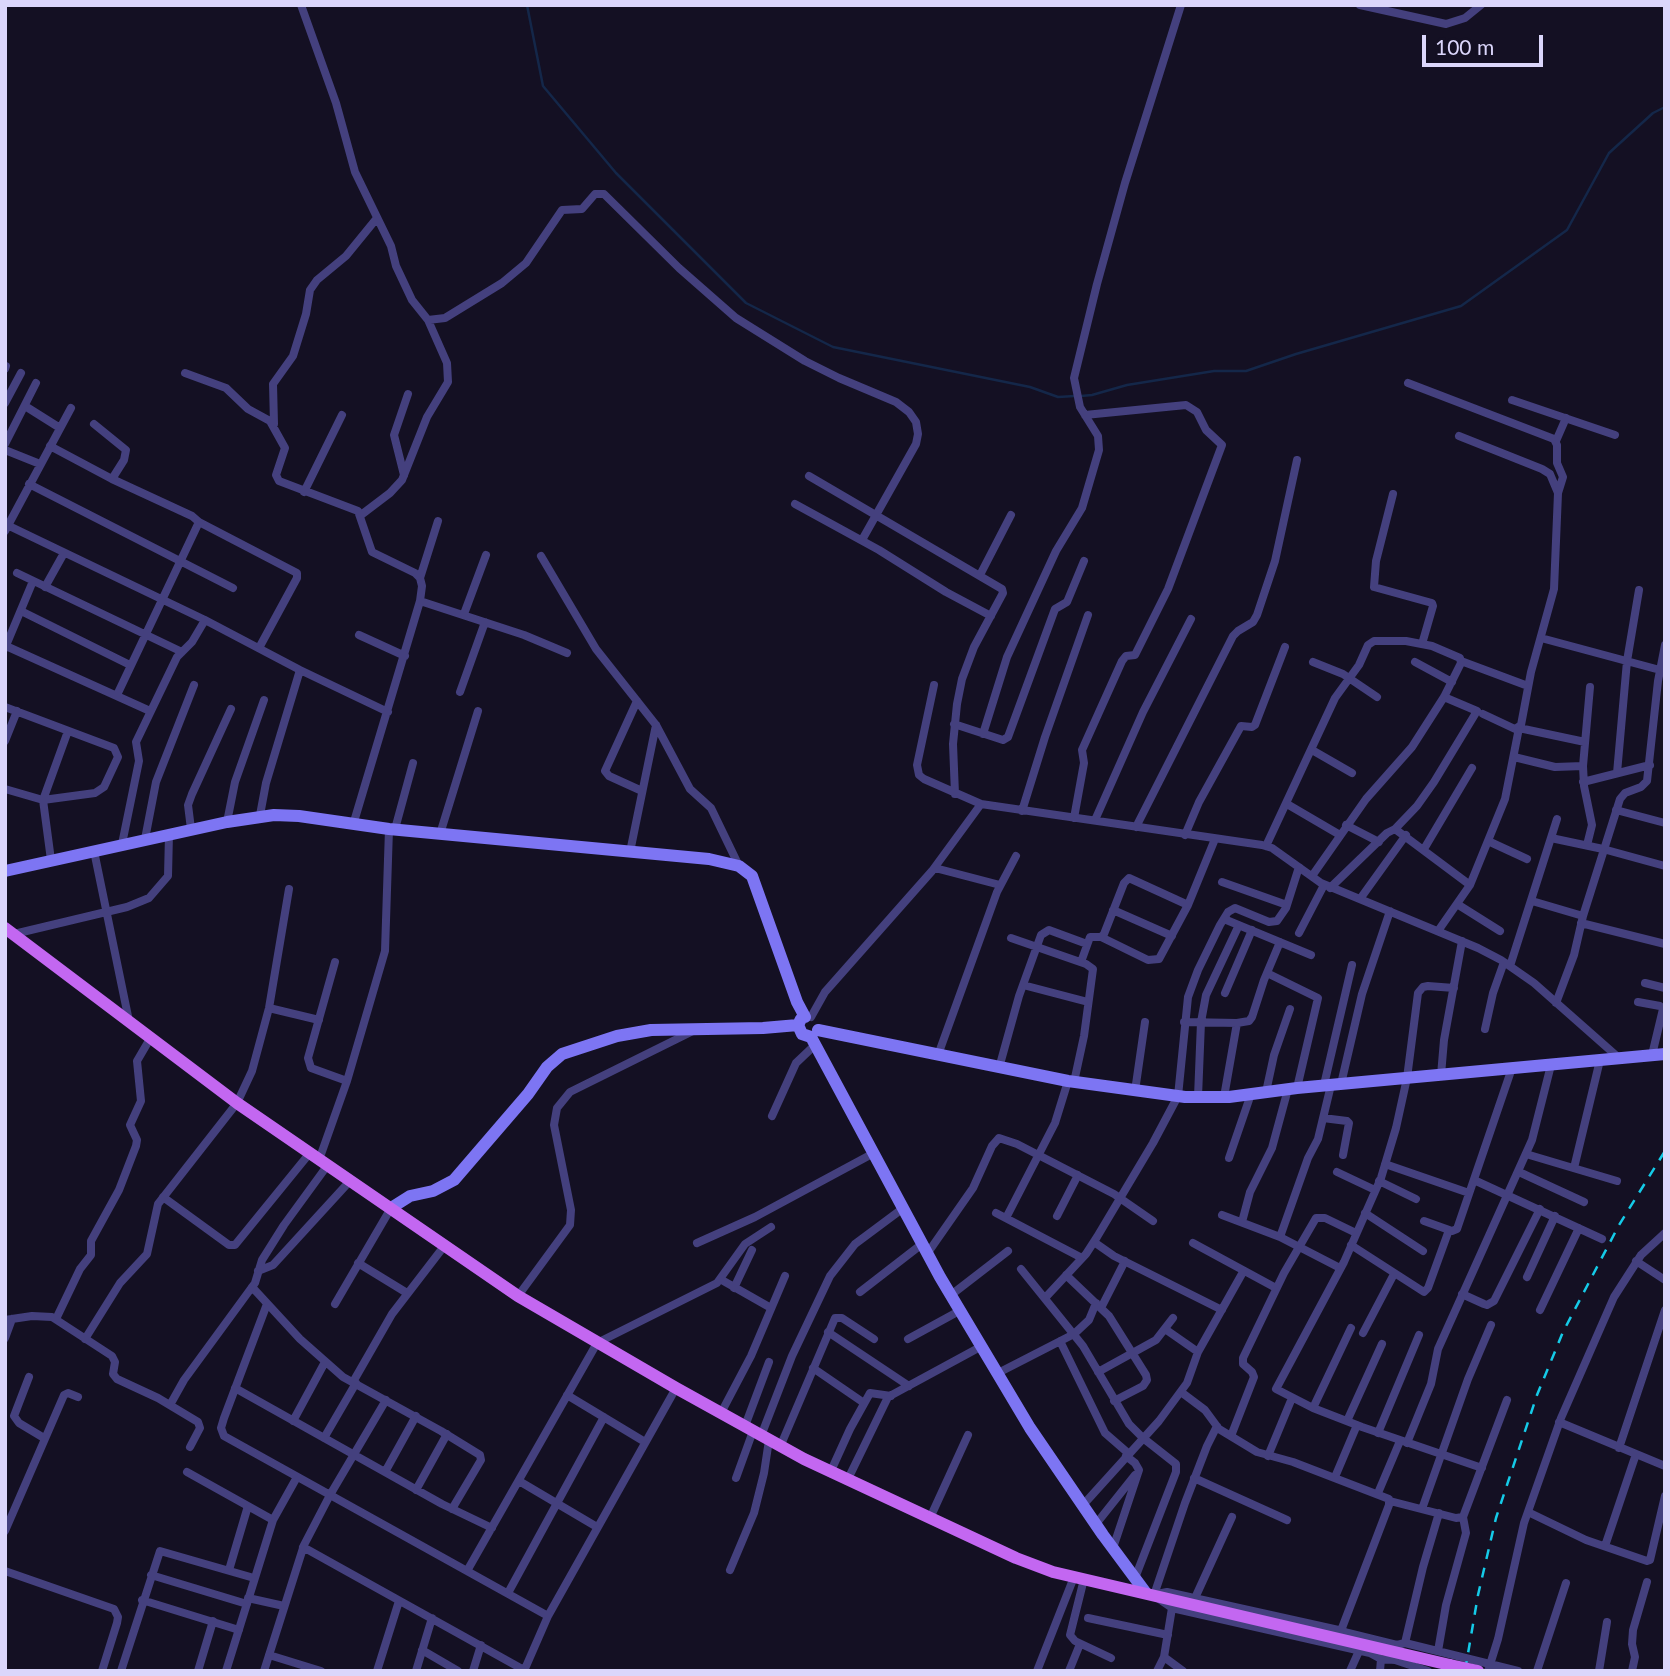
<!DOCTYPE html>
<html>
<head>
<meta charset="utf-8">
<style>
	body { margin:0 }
	#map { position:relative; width:1670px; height:1676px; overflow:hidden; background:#141023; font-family:Lato,sans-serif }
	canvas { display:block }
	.frame { position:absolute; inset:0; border:7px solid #dbd6fb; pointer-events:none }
	.scale { position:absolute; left:1422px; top:35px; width:121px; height:32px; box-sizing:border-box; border:4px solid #dbd6fb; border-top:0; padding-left:9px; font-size:21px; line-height:24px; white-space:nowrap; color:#dbd6fb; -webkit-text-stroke:5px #141023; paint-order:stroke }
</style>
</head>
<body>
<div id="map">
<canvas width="1670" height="1676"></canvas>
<div class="frame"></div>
<div class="scale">100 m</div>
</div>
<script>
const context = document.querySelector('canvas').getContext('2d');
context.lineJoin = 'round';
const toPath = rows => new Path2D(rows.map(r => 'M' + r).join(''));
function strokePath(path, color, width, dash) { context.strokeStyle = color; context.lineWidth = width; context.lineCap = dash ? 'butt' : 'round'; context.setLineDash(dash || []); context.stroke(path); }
const stream = toPath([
	[527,5,543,86,616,173,746,303,833,347,1030,387,1058,397,1075,396],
	[1081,396,1092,395,1127,385,1214,371,1246,371,1296,354,1461,306,1567,230,1609,153,1653,113,1665,107]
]);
const street = toPath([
	[301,5,336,103,355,172,391,246,396,266,412,300,428,320,445,318,502,283,526,263,562,210,582,209,595,194,604,194,679,268,736,318,805,361,839,378,896,402,909,412,916,422,918,434,916,444,862,540],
	[1360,5,1446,24,1465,18,1481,5],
	[5,369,6,366],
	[185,373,226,388,248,409,270,421,285,448,276,475,279,481,358,511,372,552,415,573,420,578,422,586,420,601,353,825],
	[1408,383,1554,439,1557,445,1557,463,1563,477,1558,493],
	[1512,400,1615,435],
	[5,403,21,373],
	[25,406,60,428],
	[94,424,126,450,124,460,112,479],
	[274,424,273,384,293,356,306,314,310,290,317,280,346,256,377,218],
	[1459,436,1542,469,1550,474,1558,493,1554,589,1531,672,1521,725,1515,729,1483,714],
	[1556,441,1566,418],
	[5,444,36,383],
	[50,446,112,479,192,516,199,522,117,695],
	[5,450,40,464],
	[404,475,394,435,408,394],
	[809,476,1002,589,1003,593,974,647,962,679,957,704,953,744,955,794],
	[29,484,233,588],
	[304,492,342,415],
	[1393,494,1376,561,1374,587,1432,603,1433,606,1422,644],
	[795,504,879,550,946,592,991,616],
	[361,515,390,493,402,480,427,417,448,382,447,363,428,320],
	[199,522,297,573,297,578,259,648],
	[5,524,205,620,300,670,388,712],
	[5,531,71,408],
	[541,556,596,649,656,725,690,789,711,808,739,866],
	[17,573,182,652],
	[980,575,1011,515],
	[420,578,438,521],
	[45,587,64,553],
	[420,601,524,635,567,653],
	[21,611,130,665],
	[464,614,486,555],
	[359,635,405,656],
	[1541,638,1660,670],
	[6,646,150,711],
	[5,648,33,581],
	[1461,661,1528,686],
	[1313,662,1343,674,1377,697],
	[1415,662,1452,682],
	[934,685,917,765,919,775,924,779,981,804,1262,845,1272,848,1321,883,1478,948,1501,960,1534,983,1619,1058],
	[460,692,485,622],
	[637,701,605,771,609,776,642,791],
	[5,707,114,748,118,757,104,787,95,793,43,800,5,789],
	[954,724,1003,740,1008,737,1055,609,1067,602,1084,561],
	[983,734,1007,657,1056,551,1082,508,1099,450,1098,436,1080,407,1074,378,1097,284,1125,183,1181,5],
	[5,741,17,711],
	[1312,750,1352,773],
	[1514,757,1555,767,1583,766],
	[1617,773,1627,661,1639,590],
	[1583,782,1650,765],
	[1287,804,1340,835],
	[1616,810,1665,823],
	[1022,811,1045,737,1088,615],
	[260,815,266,783,300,670],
	[1074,818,1084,763,1082,750,1122,661,1126,656,1135,655,1168,589,1222,445,1206,430,1197,412,1186,405,1085,415],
	[1095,820,1143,712,1191,619],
	[227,822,235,782,264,700],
	[1346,825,1379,842],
	[1136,827,1233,636,1238,631,1253,622,1257,615,1275,561,1297,460],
	[191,829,188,805,192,794,231,709],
	[395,829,413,763],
	[1395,829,1417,806,1434,782,1477,711,1444,697],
	[440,834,478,711],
	[1185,835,1199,802,1241,726,1252,727,1255,725,1285,647],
	[1551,838,1603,849,1665,866],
	[145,839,156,782,194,685],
	[1488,841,1527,859],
	[122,844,139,761,136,742,177,657,192,642,205,620],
	[1587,845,1592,825,1584,786,1583,766,1590,687],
	[1266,846,1335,698,1359,665,1368,645,1374,641,1406,641,1432,646,1460,658,1461,663,1444,697,1412,747,1366,799,1312,876],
	[1424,849,1472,768],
	[94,851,129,1021],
	[630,852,656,725],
	[51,860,43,800,68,731],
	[935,868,1000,885],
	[1222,882,1287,905],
	[1330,888,1387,833,1395,829,1470,885],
	[1360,899,1406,835],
	[1532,901,1583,916],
	[1457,904,1500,931],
	[1113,910,1172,936],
	[1224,919,1311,955],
	[1581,923,1665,944],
	[1438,931,1470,885,1505,799,1519,728,1585,742],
	[1299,933,1324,885],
	[14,934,127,907,149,898,168,876,169,834],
	[1101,937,1148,960,1159,959,1188,905,1215,839],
	[1011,938,1086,964,1093,969,1084,1036,1074,1082],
	[1081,962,1090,937,1101,937,1104,934,1124,883,1129,878,1188,905],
	[1510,966,1557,819],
	[1267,973,1318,998,1297,1088],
	[1645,983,1665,988],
	[1023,985,1088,1002],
	[1454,988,1428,986,1423,987,1418,993,1407,1078,1396,1128,1381,1178,1344,1262,1276,1389,1313,1408,1362,1427,1482,1468],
	[1225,993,1252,930],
	[1638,1002,1660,1006,1663,1009,1652,1055],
	[1556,1003,1574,955,1583,916,1620,799,1625,793,1641,787,1647,781,1658,681,1665,645],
	[269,1008,319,1020],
	[811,1017,825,992,932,871,981,804],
	[1184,1022,1237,1023,1249,1021,1252,1017,1264,980,1280,942],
	[1485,1029,1493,993,1504,962],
	[938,1055,997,892,1016,856],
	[999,1068,1019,996,1041,935,1049,930,1087,944],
	[1441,1075,1444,1040,1462,941],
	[347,1081,385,951,389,829],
	[1341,1084,1362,994,1390,911],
	[1324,1085,1352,965],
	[1135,1091,1145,1022],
	[1266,1092,1274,1055,1290,1009],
	[1198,1097,1201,1022,1206,995,1239,925],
	[1224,1097,1237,1023],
	[772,1116,796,1063,815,1045],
	[1323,1118,1347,1121,1349,1123,1343,1155],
	[1526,1154,1617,1181],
	[1229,1158,1251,1094],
	[319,1160,347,1081,311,1068,308,1058,335,962],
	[1385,1164,1469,1193],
	[1574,1168,1600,1060],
	[1337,1172,1375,1190],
	[1519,1172,1584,1202],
	[1474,1180,1602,1239],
	[1379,1181,1416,1199],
	[163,1197,229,1245,235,1245,309,1154],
	[996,1213,1082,1258],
	[1365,1213,1423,1251],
	[1222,1215,1280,1237,1340,1268],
	[1057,1216,1078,1175],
	[1006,1218,1055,1123,1068,1081],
	[1424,1221,1452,1231,1457,1229,1512,1068],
	[1242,1222,1250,1192,1272,1148,1288,1089],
	[1280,1237,1308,1158,1318,1139,1331,1085],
	[1094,1242,1114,1256,1222,1310],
	[697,1243,755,1217,872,1154],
	[1193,1243,1276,1288],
	[1351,1245,1424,1292,1428,1288,1449,1230],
	[927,1254,973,1188,992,1146,999,1138,1017,1144,1114,1194,1153,1221],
	[1636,1261,1665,1280],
	[358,1263,407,1293],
	[1021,1269,1083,1346,1129,1424,1143,1438,1176,1464,1176,1472,1135,1578],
	[258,1271,273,1265,349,1182],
	[1066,1275,1109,1316,1146,1375,1147,1380,1143,1386,1114,1401],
	[1527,1277,1555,1216],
	[720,1279,771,1308],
	[252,1287,300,1339,343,1377,441,1431,480,1455,481,1460,452,1509],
	[734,1288,752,1250],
	[860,1292,922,1244],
	[1462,1294,1484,1304,1487,1305,1494,1301,1540,1209],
	[951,1295,1008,1251],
	[518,1296,570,1225,571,1210,554,1125,557,1108,570,1092,693,1031],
	[1045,1298,1086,1254,1097,1237,1153,1143,1178,1096,1188,997,1198,970,1220,925,1228,912,1235,908,1269,922,1277,921,1286,908,1299,867],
	[267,1304,224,1418,221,1428,224,1436,548,1616],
	[335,1304,391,1208],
	[1101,1308,1125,1261],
	[1540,1310,1579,1228],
	[56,1319,80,1269,91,1255,91,1241,119,1190,136,1146,137,1140,130,1125,141,1101,137,1061,151,1037],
	[5,1320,32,1316,52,1317,112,1356,115,1362,113,1374,117,1379,158,1398,198,1422,200,1428,190,1447],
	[1165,1329,1198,1352],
	[828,1332,909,1386],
	[1363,1333,1394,1274],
	[5,1338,12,1319],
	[85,1339,120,1283,147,1254,158,1204,237,1103,252,1071,269,1008,289,889],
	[908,1339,961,1310],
	[1060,1341,1105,1433,1128,1453],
	[813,1368,864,1403],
	[1098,1372,1156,1340,1173,1318],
	[998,1373,1074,1334,1089,1320,1096,1303],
	[29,1377,14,1416,19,1423,44,1438],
	[353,1382,392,1314,445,1245],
	[235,1388,442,1504,492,1528],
	[1181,1392,1205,1410,1219,1429,1257,1452,1293,1462,1389,1499,1389,1505,1342,1628,1344,1632,1397,1645,1405,1643,1518,1671],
	[567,1395,645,1442],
	[170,1405,184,1380,255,1283,262,1260,284,1225,327,1166],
	[1313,1408,1351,1328],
	[721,1413,751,1356,785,1276],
	[293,1421,325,1362],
	[1347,1421,1382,1344],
	[1559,1422,1665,1466],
	[745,1426,769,1362],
	[1378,1433,1419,1335],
	[761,1436,792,1356,830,1276,855,1244,902,1209],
	[1231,1436,1254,1377,1252,1372,1243,1364,1243,1358,1284,1273,1316,1218,1325,1218,1356,1233],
	[324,1438,356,1383],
	[1407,1443,1431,1384,1438,1349,1532,1140,1551,1065],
	[780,1447,835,1318,842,1318,874,1339],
	[1619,1448,1665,1310],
	[1268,1456,1292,1398],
	[187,1472,273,1520,297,1477],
	[385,1472,416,1416],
	[830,1473,850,1429,870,1393,891,1396],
	[1335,1477,1357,1425],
	[736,1478,753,1431],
	[1194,1478,1287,1520],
	[519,1481,597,1527],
	[847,1481,888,1397,982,1346],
	[416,1490,447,1434],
	[1378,1493,1400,1441],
	[1390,1501,1456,1518,1463,1517,1507,1400],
	[1083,1505,1159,1421,1187,1383,1198,1352,1243,1272],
	[1422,1509,1468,1379,1491,1325],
	[1528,1512,1586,1540,1647,1561,1650,1560,1665,1496],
	[930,1518,968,1435],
	[1096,1524,1135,1475],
	[5,1531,64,1395,68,1393,78,1397],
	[1605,1546,1636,1454],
	[303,1547,524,1670],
	[1113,1548,1139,1470,1135,1463,1126,1456],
	[229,1570,248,1506],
	[730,1570,754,1513,764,1473,769,1440],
	[5,1571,114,1609,118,1617,117,1623,102,1671],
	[467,1571,597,1343,717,1283,745,1244,771,1227],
	[151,1575,247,1604],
	[1084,1579,1070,1635,1075,1641,1111,1658],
	[508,1593,604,1417],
	[1157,1594,1167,1592,1343,1631],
	[1154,1595,1185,1503,1207,1446,1217,1426],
	[248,1598,284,1606],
	[1195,1598,1232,1517],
	[1159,1599,1172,1608,1370,1653,1381,1659,1395,1660,1428,1671],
	[142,1600,239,1630],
	[1088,1618,1168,1635],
	[1405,1643,1423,1567,1439,1513],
	[422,1650,458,1671],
	[1438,1651,1446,1605,1466,1533,1463,1517],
	[269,1655,321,1671],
	[1164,1657,1183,1671],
	[121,1671,160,1551,254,1578],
	[198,1671,213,1621],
	[226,1671,273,1520],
	[264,1671,304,1545,330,1495,386,1400],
	[377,1671,399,1601],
	[416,1671,432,1618],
	[473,1671,481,1645],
	[524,1671,548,1616,676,1388],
	[1037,1671,1074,1577],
	[1069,1671,1080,1644],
	[1157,1671,1164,1657,1172,1608],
	[1350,1671,1359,1651],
	[1380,1671,1381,1659],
	[1488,1671,1498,1639,1524,1523,1561,1418,1614,1297,1641,1255,1665,1233],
	[1537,1671,1566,1583],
	[1599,1671,1607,1622],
	[1632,1671,1635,1657,1632,1644,1633,1630,1647,1582]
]);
const secondary = toPath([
	[5,871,227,822,274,815,299,816,389,829,709,859,739,866,752,876,797,1002,805,1017],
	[798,1025,802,1034,811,1037,940,1277,1030,1428,1103,1535,1146,1593],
	[818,1030,1068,1081,1185,1097,1229,1097,1297,1088,1665,1054],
	[391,1208,410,1196,433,1191,454,1180,528,1094,547,1067,562,1054,617,1036,651,1030,763,1028,798,1025,801,1019]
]);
const primary = toPath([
	[5,928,237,1103,518,1296,676,1388,804,1459,1016,1558,1053,1572,1450,1665]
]);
const rail = toPath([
	[1465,1671,1478,1595,1496,1518,1537,1395,1563,1332,1619,1225,1665,1151]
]);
const primaryBridge = toPath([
	[1450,1665,1478,1671]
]);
strokePath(stream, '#142749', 2.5);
strokePath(street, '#44407e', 8);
strokePath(secondary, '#7d75f3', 12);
strokePath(primary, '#c367f1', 12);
strokePath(rail, '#15cbe8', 2.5, [10, 9]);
strokePath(primaryBridge, '#c367f1', 12);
</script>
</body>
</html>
